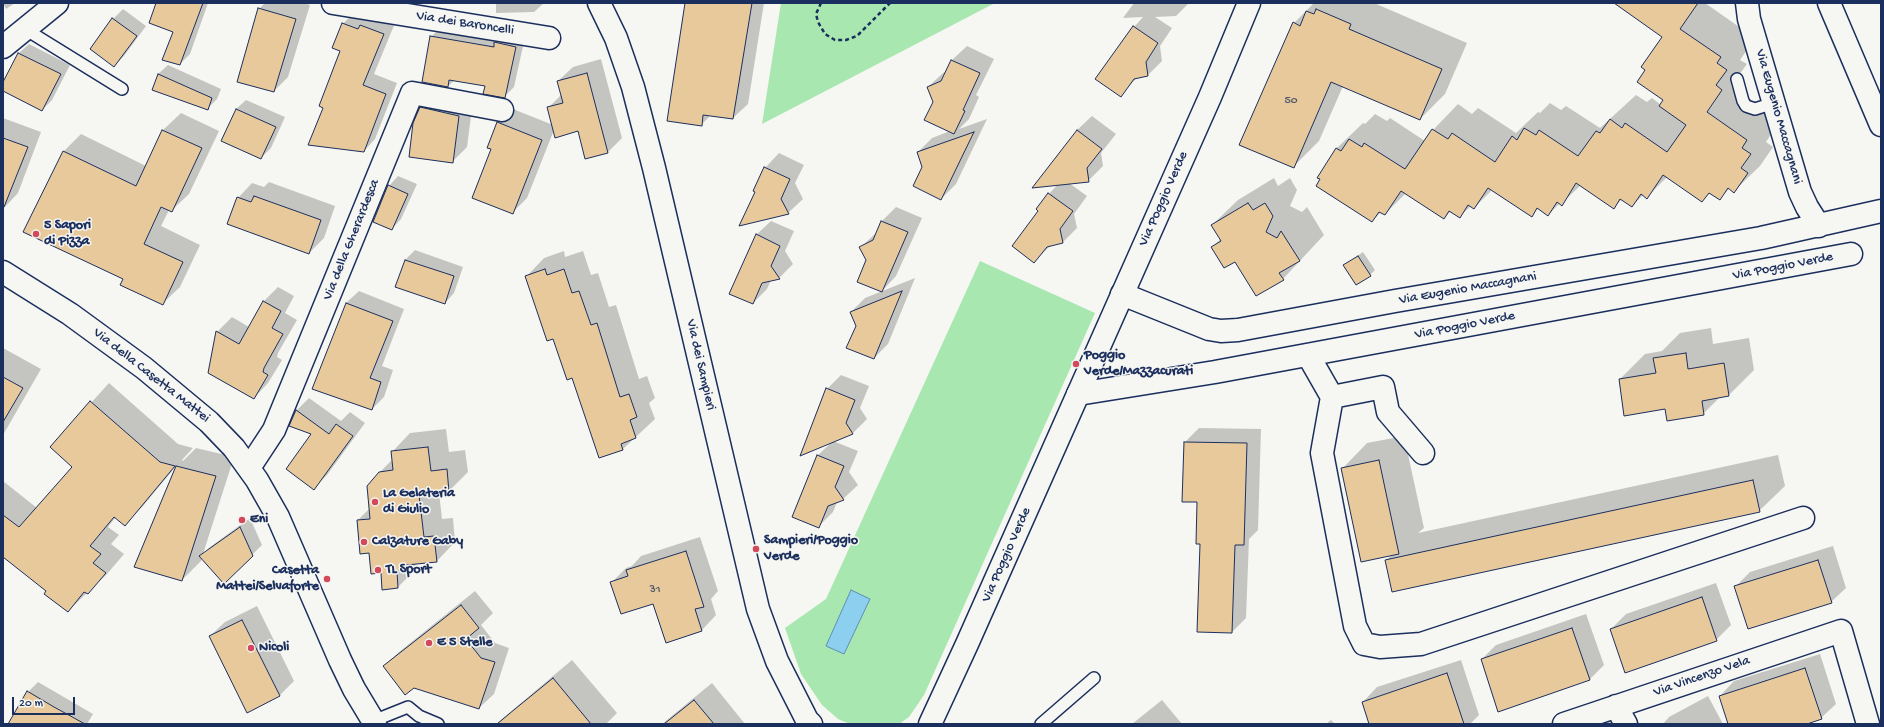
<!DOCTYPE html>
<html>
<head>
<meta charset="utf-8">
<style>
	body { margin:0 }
	#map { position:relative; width:1884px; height:727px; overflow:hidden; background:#f6f6f2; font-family:"Gochi Hand",sans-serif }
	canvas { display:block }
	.frame { position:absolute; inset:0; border:4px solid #1b2f5e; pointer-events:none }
	.scale { position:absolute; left:12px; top:697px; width:63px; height:18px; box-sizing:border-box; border:2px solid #1b2f5e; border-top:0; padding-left:5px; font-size:12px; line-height:14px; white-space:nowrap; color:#1b2f5e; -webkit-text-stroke:3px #f6f6f2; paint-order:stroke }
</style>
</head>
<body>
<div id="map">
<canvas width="1884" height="727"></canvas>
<div class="frame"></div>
<div class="scale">20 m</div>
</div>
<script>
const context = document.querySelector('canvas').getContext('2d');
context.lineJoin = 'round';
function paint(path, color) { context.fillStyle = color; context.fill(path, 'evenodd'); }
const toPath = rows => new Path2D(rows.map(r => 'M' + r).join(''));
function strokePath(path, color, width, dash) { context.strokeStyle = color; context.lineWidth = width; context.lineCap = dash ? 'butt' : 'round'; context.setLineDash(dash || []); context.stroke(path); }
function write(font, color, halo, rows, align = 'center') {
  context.font = font + ' "Gochi Hand",sans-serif'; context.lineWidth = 3; context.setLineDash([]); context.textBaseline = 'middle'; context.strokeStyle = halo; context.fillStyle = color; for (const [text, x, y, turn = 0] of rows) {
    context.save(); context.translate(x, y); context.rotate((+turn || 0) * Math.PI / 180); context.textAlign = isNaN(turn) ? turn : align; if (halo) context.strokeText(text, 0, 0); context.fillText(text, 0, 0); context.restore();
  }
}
const green = toPath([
	[781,3,995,3,762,124],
	[980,261,1095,313,924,695,909,717,899,724,850,724,838,719,822,705,801,674,785,628,826,599]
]);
const water = toPath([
	[851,590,870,599,844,654,826,646,851,590]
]);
const shadow = toPath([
	[3,3,15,3,6,9],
	[157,3,208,3,190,54,180,64,174,31],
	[265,3,304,3,310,5,288,77,274,91,259,9],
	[496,3,544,3,534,12,496,13],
	[686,3,764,3,748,104,733,118,711,115,701,125],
	[1134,3,1189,3,1176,16,1155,17,1172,28,1160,46,1162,61,1148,75,1138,77,1120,95,1134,27,1143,17,1123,18],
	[1314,3,1374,3,1467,43,1445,94,1420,119,1343,86,1319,141,1293,167,1294,23],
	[1616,3,1705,3,1745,31,1741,37,1751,44,1740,60,1747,64,1731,86,1772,114,1766,122,1775,128,1766,142,1773,147,1760,166,1734,191,1730,188,1720,198,1711,192,1702,201,1667,177,1647,197,1643,195,1632,206,1622,199,1613,208,1581,185,1561,204,1560,203,1548,215,1539,208,1531,215,1492,190,1474,208,1471,206,1460,216,1451,211,1444,218,1406,193,1385,214,1381,212,1372,221,1318,177,1337,148,1363,123,1365,124,1375,114,1387,121,1390,118,1425,141,1433,130,1458,104,1472,114,1478,108,1516,133,1538,112,1540,113,1550,103,1561,110,1566,106,1600,128,1636,95,1647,102,1652,98,1661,105,1664,100,1647,69,1664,37],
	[123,9,146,26,124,56,114,66,91,49,113,19],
	[354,12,395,23,374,74,397,83,375,139,364,151,324,107,342,51,343,24],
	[441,27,525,37,514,87,504,97,486,85,455,80,448,86,423,81,431,37],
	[29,44,70,65,52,100,42,110,3,90,3,85,19,53],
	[967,46,994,59,976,95,979,97,969,119,959,129,987,119,956,184,941,199,923,167,918,152,932,138,950,131,934,102,928,87,943,73,947,71,952,60],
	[601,59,622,138,608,152,586,158,578,130,554,130,527,198,512,213,492,149,498,123,513,109,553,125,548,108,562,94,558,81,573,67],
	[168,65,221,89,217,99,207,109,158,74],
	[435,93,473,101,467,147,452,162,421,108],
	[246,100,285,117,271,148,261,158,236,109],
	[181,113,219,131,189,194,171,211,169,210,161,226,200,245,180,287,162,304,125,279,25,232,64,151,81,134,146,166,163,130],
	[1092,116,1116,134,1101,153,1103,166,1088,181,1069,183,1087,196,1074,214,1077,228,1062,243,1051,245,1034,262,1040,211,1049,194,1058,184,1077,130],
	[3,118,41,132,18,193,4,208],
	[779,153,804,165,795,183,803,199,788,213,756,192,765,168],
	[398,176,417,184,401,219,392,229,389,186],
	[1274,178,1278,186,1290,178,1297,190,1290,206,1302,212,1307,207,1324,235,1283,279,1235,260,1212,247,1221,239,1212,225,1238,200],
	[269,182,335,206,324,238,309,253,238,198,252,183,264,187],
	[896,207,922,218,896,276,882,291,861,247,878,231,882,221],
	[771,221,794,231,785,251,793,264,779,278,771,280,767,289,753,303,756,235],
	[415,250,463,267,454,293,445,303,405,260],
	[564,251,565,257,583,251,591,275,598,273,609,307,616,305,639,379,647,376,655,398,649,403,655,419,623,449,572,377,526,277,544,258],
	[1363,252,1375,270,1370,275,1344,265],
	[915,278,888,344,874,358,851,312,865,298],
	[278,287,294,296,285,313,297,320,278,353,277,357,282,360,268,383,254,398,209,372,217,332,232,317,249,327,264,301],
	[359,291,404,309,382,366,393,370,384,397,372,409,346,303],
	[1711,328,1713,344,1749,338,1754,370,1729,395,1720,397,1703,414,1666,408,1620,379,1645,354,1662,351,1680,333],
	[3,348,41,369,3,435],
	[841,375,869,386,860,408,867,419,853,433,833,441,858,451,849,472,858,485,843,499,837,502,833,512,818,527,793,516,818,455,832,442,827,389],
	[109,383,178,444,193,448,182,460,183,461,196,448,234,457,203,554,210,547,250,518,262,545,224,583,202,558,201,561,182,580,135,567,177,465,143,506,125,524,116,517,108,527,119,535,111,544,124,554,107,574,68,611,47,591,3,555,3,481,37,508,73,467,51,447],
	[309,398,341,421,350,412,365,423,327,475,314,488,312,434,296,411],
	[1199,428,1261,429,1258,530,1249,539,1246,618,1232,632,1201,543,1198,501,1185,442],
	[446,429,449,452,465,450,468,472,449,491,439,492,442,519,453,518,455,542,437,561,416,563,417,568,398,587,383,588,382,572,370,552,358,520,370,508,380,472,393,459,392,452,410,433],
	[1404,436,1424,528,1418,533,1778,455,1785,486,1759,511,1386,560,1392,555,1342,469,1367,443],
	[700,537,718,591,711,599,716,615,702,630,653,602,611,583,626,568,632,566,641,556],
	[1833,546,1846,588,1831,602,1735,587,1750,572],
	[1716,583,1731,625,1716,640,1611,629,1626,614],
	[475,591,493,613,481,625,495,643,509,648,494,694,479,708,384,666,399,652],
	[257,606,294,681,280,695,210,636,225,622],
	[1586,614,1604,665,1589,680,1482,659,1496,645],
	[1820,654,1836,704,1821,718,1804,724,1729,724,1720,696,1734,681],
	[572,660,617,713,606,724,496,724],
	[1461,660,1479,715,1470,724,1370,724,1363,702,1377,687],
	[38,682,93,714,87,724,10,724,28,692],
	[712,683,745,724,662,724],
	[1708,696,1723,724,1663,724,1669,717],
	[1162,700,1182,724,1132,724],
	[1611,717,1615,724,1600,724],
	[1331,720,1335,724,1326,724]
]);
const building = toPath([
	[156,3,203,3,180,65,162,60,173,32,149,23,156,3],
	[685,3,752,3,733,119,703,115,702,126,667,121,685,3],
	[1614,3,1698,3,1680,29,1721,57,1717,63,1727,70,1716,85,1722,90,1707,112,1747,140,1742,148,1751,154,1741,168,1748,173,1734,193,1728,188,1720,200,1709,193,1702,202,1663,175,1647,199,1641,194,1632,207,1620,199,1614,209,1576,183,1562,206,1557,202,1548,216,1537,208,1532,217,1488,188,1474,209,1468,205,1460,218,1449,211,1444,219,1401,191,1385,215,1379,212,1372,222,1316,186,1320,179,1317,178,1336,148,1341,151,1349,139,1362,147,1364,143,1405,169,1432,129,1448,139,1452,133,1495,162,1512,136,1517,140,1524,128,1536,135,1539,130,1578,156,1596,131,1600,133,1610,119,1622,128,1625,123,1667,152,1686,125,1659,106,1663,100,1637,82,1645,70,1641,67,1662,37,1614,3],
	[258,8,296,19,274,92,237,82,258,8],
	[1316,9,1351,24,1349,29,1442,69,1420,120,1331,82,1294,168,1239,145,1293,22,1300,26,1306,11,1314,14,1316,9],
	[112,18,137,36,114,67,90,49,112,18],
	[342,23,358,29,360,25,384,34,363,85,386,94,364,152,308,145,323,108,319,106,340,51,332,48,342,23],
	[1133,26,1158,43,1146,62,1148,76,1134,79,1121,97,1095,79,1133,26],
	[430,36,494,47,494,42,516,47,505,98,483,94,485,86,449,80,448,87,422,82,430,36],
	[18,53,61,74,42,111,3,91,3,82,18,53],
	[951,60,980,73,963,110,965,111,954,134,924,120,933,102,927,87,941,81,951,60],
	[587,73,608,153,585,159,578,131,555,138,547,107,563,103,557,81,587,73],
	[158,74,212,98,208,110,152,90,158,74],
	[420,107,459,116,453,163,409,157,413,123,420,107],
	[236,109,276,127,261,159,221,141,236,109],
	[497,122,542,140,513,214,472,198,491,149,487,148,497,122],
	[162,130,202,148,172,212,161,207,144,244,183,262,163,305,120,285,123,279,23,232,63,151,136,186,162,130],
	[1077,130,1102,149,1087,168,1089,182,1032,188,1077,130],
	[974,132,941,200,913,186,922,167,917,152,974,132],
	[3,138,28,147,4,207,3,207,3,138],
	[764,167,790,179,781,199,789,214,739,226,755,192,753,191,764,167],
	[388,185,408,194,392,230,373,222,388,185],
	[1048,193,1073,211,1060,229,1063,243,1047,247,1034,263,1012,246,1038,211,1036,209,1048,193],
	[254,196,321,220,309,254,227,224,237,197,251,202,254,196],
	[1248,203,1253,210,1265,203,1273,216,1266,232,1277,238,1281,231,1300,261,1279,273,1284,280,1256,296,1235,262,1224,268,1211,247,1221,241,1211,225,1248,203],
	[881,221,908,232,882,292,857,282,866,260,859,247,873,240,881,221],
	[756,234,780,246,771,266,780,279,762,283,753,304,729,294,756,234],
	[1358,256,1371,276,1356,285,1343,265,1358,256],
	[405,260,454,276,445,304,395,287,405,260],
	[545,269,547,275,564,269,572,293,579,291,591,325,597,323,620,397,629,394,637,417,630,420,636,438,621,444,623,450,599,458,572,378,567,380,553,339,547,341,525,276,545,269],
	[902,291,874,359,846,348,856,326,850,312,902,291],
	[263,301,281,311,272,328,283,334,264,368,263,372,268,375,254,399,208,373,216,331,239,344,263,301],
	[346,303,393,321,370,378,381,382,372,410,312,389,346,303],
	[1686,353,1688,369,1724,363,1729,396,1702,401,1704,415,1667,421,1665,409,1624,416,1619,379,1656,373,1653,358,1686,353],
	[3,377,23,388,3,422,3,377],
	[826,388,855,400,846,423,853,434,800,456,826,388],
	[90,401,160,462,175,466,125,526,114,517,90,546,101,554,93,563,106,573,88,594,84,592,68,612,44,594,46,591,3,557,3,515,19,527,72,467,50,447,90,401],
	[296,410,329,434,336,424,353,436,314,490,286,469,311,434,289,426,296,410],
	[1184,442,1247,443,1244,545,1235,545,1232,633,1197,632,1200,544,1196,544,1197,502,1182,502,1184,442],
	[428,447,431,471,447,469,449,492,419,495,424,537,434,536,437,562,406,565,407,570,397,571,398,588,382,590,381,573,371,574,369,553,360,554,357,520,370,519,367,486,379,472,393,470,391,451,428,447],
	[817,455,844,466,835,487,844,500,828,506,819,528,792,517,817,455],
	[1379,460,1399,554,1361,562,1341,468,1379,460],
	[176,466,216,476,182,581,134,567,176,466],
	[1753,480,1760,512,1392,592,1385,560,1753,480],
	[240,527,253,556,224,584,199,556,240,527],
	[686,551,704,607,695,609,702,631,666,643,653,604,621,614,610,582,628,576,626,570,686,551],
	[1818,560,1832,603,1748,629,1734,586,1818,560],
	[1702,597,1717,641,1625,673,1610,629,1702,597],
	[461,605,479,628,466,639,481,658,495,662,479,709,414,688,405,695,383,666,461,605],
	[242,620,280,696,247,713,209,636,242,620],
	[1572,628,1590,680,1498,712,1481,659,1572,628],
	[1805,668,1822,719,1807,724,1728,724,1719,696,1805,668],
	[1447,673,1464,724,1369,724,1362,702,1447,673],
	[553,678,591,724,497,724,515,709,553,678],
	[27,691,54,707,85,724,8,724,27,691],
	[694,700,714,724,664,724,694,700]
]);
const path = toPath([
	[821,3,816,14,818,22,825,34,835,40,846,40,857,36,890,3]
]);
const service = toPath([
	[25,29,122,89],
	[1737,79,1743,101,1746,106,1755,109,1774,103],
	[373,721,408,707,419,716,438,724],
	[1041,724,1094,678]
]);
const minor = toPath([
	[333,3,549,38],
	[599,3,616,38,633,87,654,168,758,609,777,661,807,720,811,724],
	[1747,3,1749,19,1800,192,1807,207,1819,226],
	[1829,3,1881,125],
	[3,47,57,3],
	[1122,294,1209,329,1221,331,1238,330,1395,301,1761,238,1881,211],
	[1308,355,1332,397],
	[1078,394,1215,372,1851,254],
	[1423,453,1388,412,1383,387,1332,397,1322,453,1355,626,1364,644,1380,647,1421,644,1803,518],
	[249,468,274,430,412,93,502,110],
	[1616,706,1626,724],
	[1564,724,1841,631,1868,724]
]);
const tertiary = toPath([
	[930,724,967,644,1210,97,1249,3]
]);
const secondary = toPath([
	[3,272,70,314,144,368,209,422,234,448,257,480,278,517,340,660,354,689,375,724]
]);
const markers = [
	[36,234,4,"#d1495b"],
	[1076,364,4,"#d1495b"],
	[375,502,4,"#d1495b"],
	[242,520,4,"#d1495b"],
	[364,542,4,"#d1495b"],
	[756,549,4,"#d1495b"],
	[378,570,4,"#d1495b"],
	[327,579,4,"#d1495b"],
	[429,643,4,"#d1495b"],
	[251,648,4,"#d1495b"]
];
const numberNames = [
	["50",1291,101],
	["31",655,590]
];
const streetNames = [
	["Via dei Baroncelli",465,24,9],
	["Via Eugenio Maccagnani",1778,117,74],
	["Via Poggio Verde",1164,199,-66],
	["Via della Gherardesca",352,240,-68],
	["Via Poggio Verde",1783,267,-11],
	["Via Eugenio Maccagnani",1468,289,-10],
	["Via Poggio Verde",1465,326,-11],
	["Via dei Sampieri",700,365,77],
	["Via della Casetta Mattei",151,376,38],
	["Via Poggio Verde",1007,555,-66],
	["Via Vincenzo Vela",1702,677,-19]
];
const poiNames = [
	["5 Sapori",44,226],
	["di Pizza",44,242],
	["Poggio",1084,356],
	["Verde/Mazzacurati",1084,372],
	["La Gelateria",383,494],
	["di Giulio",383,510],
	["Eni",250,520],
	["Sampieri/Poggio",764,541],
	["Verde",764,557],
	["Calzature Gaby",372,542],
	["TL Sport",386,570],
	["Casetta",319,571,"right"],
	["Mattei/Selvaforte",319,587,"right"],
	["E 5 Stelle",437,643],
	["Nicoli",259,648]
];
paint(green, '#a8e7b0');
paint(water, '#8dcfee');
strokePath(water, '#5f8fb4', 1);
paint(shadow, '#0003');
paint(building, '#e8c99b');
strokePath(building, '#1b2f5e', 1);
strokePath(service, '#1b2f5e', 14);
strokePath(minor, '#1b2f5e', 25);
strokePath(tertiary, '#1b2f5e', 25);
strokePath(secondary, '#1b2f5e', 25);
strokePath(path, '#1b2f5e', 2.5, [4, 3]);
strokePath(service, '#f6f6f2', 11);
strokePath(minor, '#f6f6f2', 22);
strokePath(tertiary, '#f6f6f2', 22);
strokePath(secondary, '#f6f6f2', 22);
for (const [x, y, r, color] of markers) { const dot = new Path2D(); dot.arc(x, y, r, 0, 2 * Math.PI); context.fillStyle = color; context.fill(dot); strokePath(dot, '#f6f6f2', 1.5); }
write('12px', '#4e566d', null, numberNames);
write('14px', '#1b2f5e', '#f6f6f2', streetNames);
write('bold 14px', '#1b2f5e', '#f6f6f2', poiNames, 'left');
</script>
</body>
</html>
